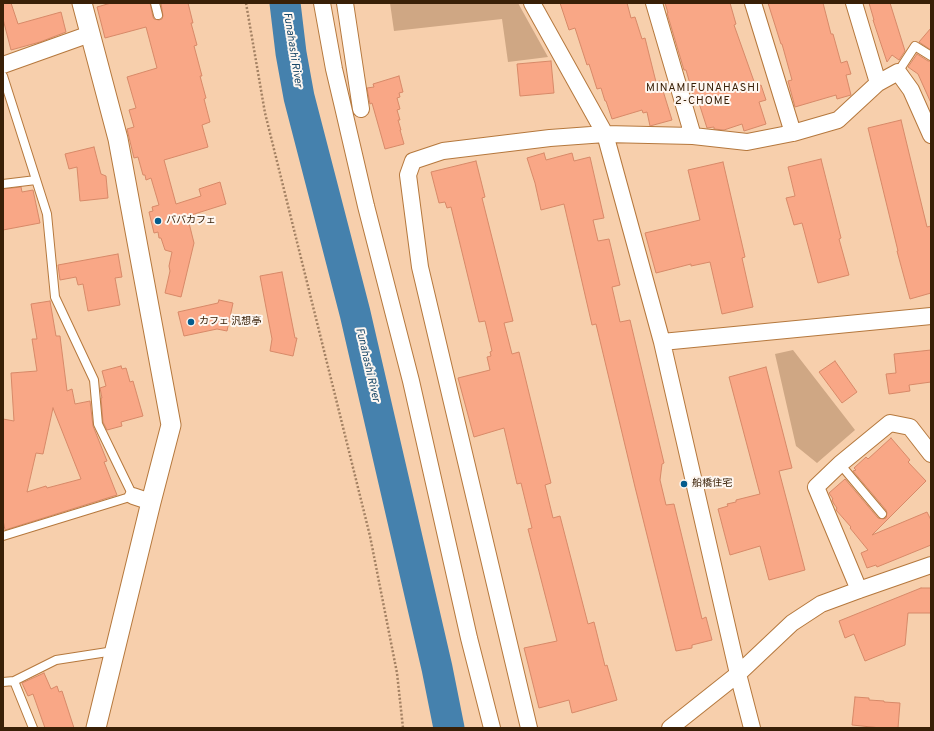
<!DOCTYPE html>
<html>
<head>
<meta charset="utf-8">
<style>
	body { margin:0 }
	#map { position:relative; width:934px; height:731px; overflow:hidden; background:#f7cfac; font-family:Overpass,sans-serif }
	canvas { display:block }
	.frame { position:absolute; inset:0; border:4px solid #392007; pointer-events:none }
</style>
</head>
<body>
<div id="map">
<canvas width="934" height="731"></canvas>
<div class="frame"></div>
</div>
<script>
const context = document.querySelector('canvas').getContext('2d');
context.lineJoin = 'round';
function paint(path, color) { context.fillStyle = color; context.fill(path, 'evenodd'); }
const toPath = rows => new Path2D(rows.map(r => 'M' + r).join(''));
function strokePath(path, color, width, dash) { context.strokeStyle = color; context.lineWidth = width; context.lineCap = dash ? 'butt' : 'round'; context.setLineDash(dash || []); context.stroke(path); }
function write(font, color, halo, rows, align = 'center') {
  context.font = font + ' Overpass,"Noto Sans JP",sans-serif'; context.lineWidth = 4; context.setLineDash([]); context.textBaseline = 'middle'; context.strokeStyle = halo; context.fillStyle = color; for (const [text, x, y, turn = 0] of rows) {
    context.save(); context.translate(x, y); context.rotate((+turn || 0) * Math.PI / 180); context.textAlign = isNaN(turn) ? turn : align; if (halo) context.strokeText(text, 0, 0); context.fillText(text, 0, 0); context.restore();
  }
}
const green = toPath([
	[390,3,518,3,548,57,508,62,502,19,394,31],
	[793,350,855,430,817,463,796,446,775,354]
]);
const river = toPath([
	[285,3,291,53,299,97,355,313,437,668,449,728]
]);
const building = toPath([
	[3,3,11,3,18,24,61,12,66,32,40,42,11,50,3,19,3,3],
	[111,3,150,3,153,17,154,19,159,20,162,19,163,16,161,3,188,3,193,23,191,23,197,45,194,46,202,76,200,76,206,98,204,99,210,122,202,125,208,147,164,160,176,204,201,196,199,189,220,182,226,204,188,216,189,223,194,243,181,297,165,293,170,271,169,266,172,252,165,250,161,238,159,238,158,232,154,233,149,212,153,211,152,207,159,205,151,178,146,180,145,175,143,175,138,157,134,158,127,129,134,127,129,110,136,108,127,77,157,68,146,27,105,38,97,7,111,3],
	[560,3,627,3,631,18,635,17,642,39,645,38,656,82,660,81,672,120,650,126,647,112,643,113,642,110,612,119,606,101,605,101,601,88,597,89,589,64,587,65,575,28,569,30,560,3],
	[665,3,730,3,736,24,734,25,756,87,761,85,766,100,759,102,766,124,744,131,742,124,724,130,714,129,714,127,707,128,698,100,695,101,686,70,684,70,667,13,668,13,665,3],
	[768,3,823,3,831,34,833,34,841,63,847,61,851,74,846,75,851,95,837,99,836,95,795,107,788,81,792,80,782,44,781,44,768,3],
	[869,3,890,3,905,51,899,60,892,55,887,62,873,20,874,20,869,3],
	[931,28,931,50,919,42,931,28],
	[917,54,928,61,931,61,931,103,918,74,908,67,917,54],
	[551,61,554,93,520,96,517,64,551,61],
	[399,76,403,92,399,93,400,97,397,98,400,109,397,110,400,120,398,120,401,130,400,130,404,144,385,149,372,103,370,104,367,88,374,87,373,84,399,76],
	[901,120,927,227,931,226,931,293,910,299,897,251,898,251,868,128,901,120],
	[94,147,101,174,106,176,108,198,80,201,77,167,69,169,65,154,94,147],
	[544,153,546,160,572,153,574,161,590,157,604,218,593,220,598,241,609,239,620,285,612,287,620,322,630,320,664,463,662,464,660,480,666,505,674,504,702,619,706,617,712,640,692,645,692,648,676,651,635,487,596,324,592,325,564,204,541,210,535,183,527,158,544,153],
	[821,159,841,238,839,239,849,275,818,283,802,223,794,225,786,198,795,196,788,167,821,159],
	[476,161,485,197,482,198,513,321,504,323,512,354,519,352,551,483,545,485,553,518,560,516,588,624,594,622,605,666,607,665,617,700,572,713,569,700,539,708,524,648,557,641,528,529,532,528,521,483,517,484,504,428,474,437,458,378,490,370,487,357,491,356,490,352,492,351,485,321,479,322,451,207,447,208,445,202,439,203,431,172,476,161],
	[723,162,745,257,742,258,753,307,722,314,710,262,691,266,691,264,656,273,645,233,700,220,688,170,723,162],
	[21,187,22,192,33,190,40,223,3,230,3,189,21,187],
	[118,254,122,277,115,278,120,305,88,311,83,284,78,285,76,277,60,280,58,265,118,254],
	[282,272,295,338,297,338,293,356,270,351,272,339,260,276,282,272],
	[219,300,233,303,227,331,217,329,184,336,178,312,218,303,219,300],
	[50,301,56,336,60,336,67,391,72,389,75,404,90,401,93,426,107,461,104,462,117,495,5,530,3,520,3,419,14,421,11,373,37,371,32,339,37,339,31,304,50,301],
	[53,408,81,479,47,488,46,486,27,492,36,453,43,454,53,408],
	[931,350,931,382,909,385,910,391,889,394,886,374,896,373,894,354,931,350],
	[835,361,857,392,842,403,819,372,835,361],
	[121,366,122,369,126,368,130,382,133,381,143,416,121,422,122,426,107,430,103,422,101,398,102,398,100,388,106,386,102,371,121,366],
	[766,367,792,468,779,471,805,570,769,580,760,546,730,555,718,509,728,506,727,504,736,502,736,500,760,494,729,377,766,367],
	[891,438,910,460,908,462,926,481,872,535,927,512,931,520,931,545,877,567,876,565,867,568,861,553,868,550,850,528,851,527,836,510,837,508,834,504,832,500,833,499,829,493,845,479,878,518,883,519,886,518,887,513,886,510,853,471,856,470,854,468,866,457,868,459,891,438],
	[921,588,931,588,931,613,908,613,905,645,865,661,854,634,845,638,839,621,921,588],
	[44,673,51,689,57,686,59,692,62,691,74,728,45,728,33,694,28,696,22,683,44,673],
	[855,697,869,698,869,700,884,701,884,702,900,703,898,728,881,728,852,725,855,697]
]);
const path = toPath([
	[246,3,265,113,370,536,397,673,403,728]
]);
const service = toPath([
	[155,3,158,15],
	[898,72,915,46,931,56],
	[3,76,47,214,55,297,94,380,98,424,133,496,3,536],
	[3,184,36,180],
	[840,464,882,514],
	[14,681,56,660,114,651],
	[3,682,14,681,33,728]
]);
const minor = toPath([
	[322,3,334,69,343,107,366,206,411,381,469,638,492,728],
	[345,3,361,109],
	[532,3,605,134,662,342,738,674,752,728],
	[654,3,693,136],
	[753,3,793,133],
	[854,3,878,83],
	[3,65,90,34],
	[662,342,931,316],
	[133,496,151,502],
	[859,590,816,487,840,464,890,423,910,427,931,454],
	[529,728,420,267,408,175,413,161,443,151,550,138,605,134,693,136,747,142,793,133,838,120,878,83,898,72,911,90,931,135],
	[670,728,738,674,792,623,821,604,859,590,931,565]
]);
const tertiary = toPath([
	[82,3,118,139,171,425,151,502,96,728]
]);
const markers = [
	[158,221,4,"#055c8d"],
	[191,322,4,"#055c8d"],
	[684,484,4,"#055c8d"]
];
const poiNames = [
	["パパカフェ",166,221],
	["カフェ 汎想亭",199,322],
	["船橋住宅",692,484]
];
const waterNames = [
	["Funahashi River",292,50,81],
	["Funahashi River",367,365,77]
];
const neighbourhoodNames = [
	["MINAMIFUNAHASHI",703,89],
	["2-CHOME",703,102]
];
paint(green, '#cfa784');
strokePath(river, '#4581ad', 31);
paint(building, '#f9a786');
strokePath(building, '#d78968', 1);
strokePath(service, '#b5783d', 10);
strokePath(minor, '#b5783d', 18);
strokePath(tertiary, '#b5783d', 21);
strokePath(path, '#a38163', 2.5, [2, 2]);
strokePath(service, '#fff', 8);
strokePath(minor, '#fff', 16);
strokePath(tertiary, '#fff', 19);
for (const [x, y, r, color] of markers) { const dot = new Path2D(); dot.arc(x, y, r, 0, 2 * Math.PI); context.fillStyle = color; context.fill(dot); strokePath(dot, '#fef7f1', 1.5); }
write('10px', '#392007', '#fef7f1', poiNames, 'left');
write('italic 11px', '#1a4868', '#fef7f1', waterNames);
context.letterSpacing = '1px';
write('11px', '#392007', '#fef7f1', neighbourhoodNames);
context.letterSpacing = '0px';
</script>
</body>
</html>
